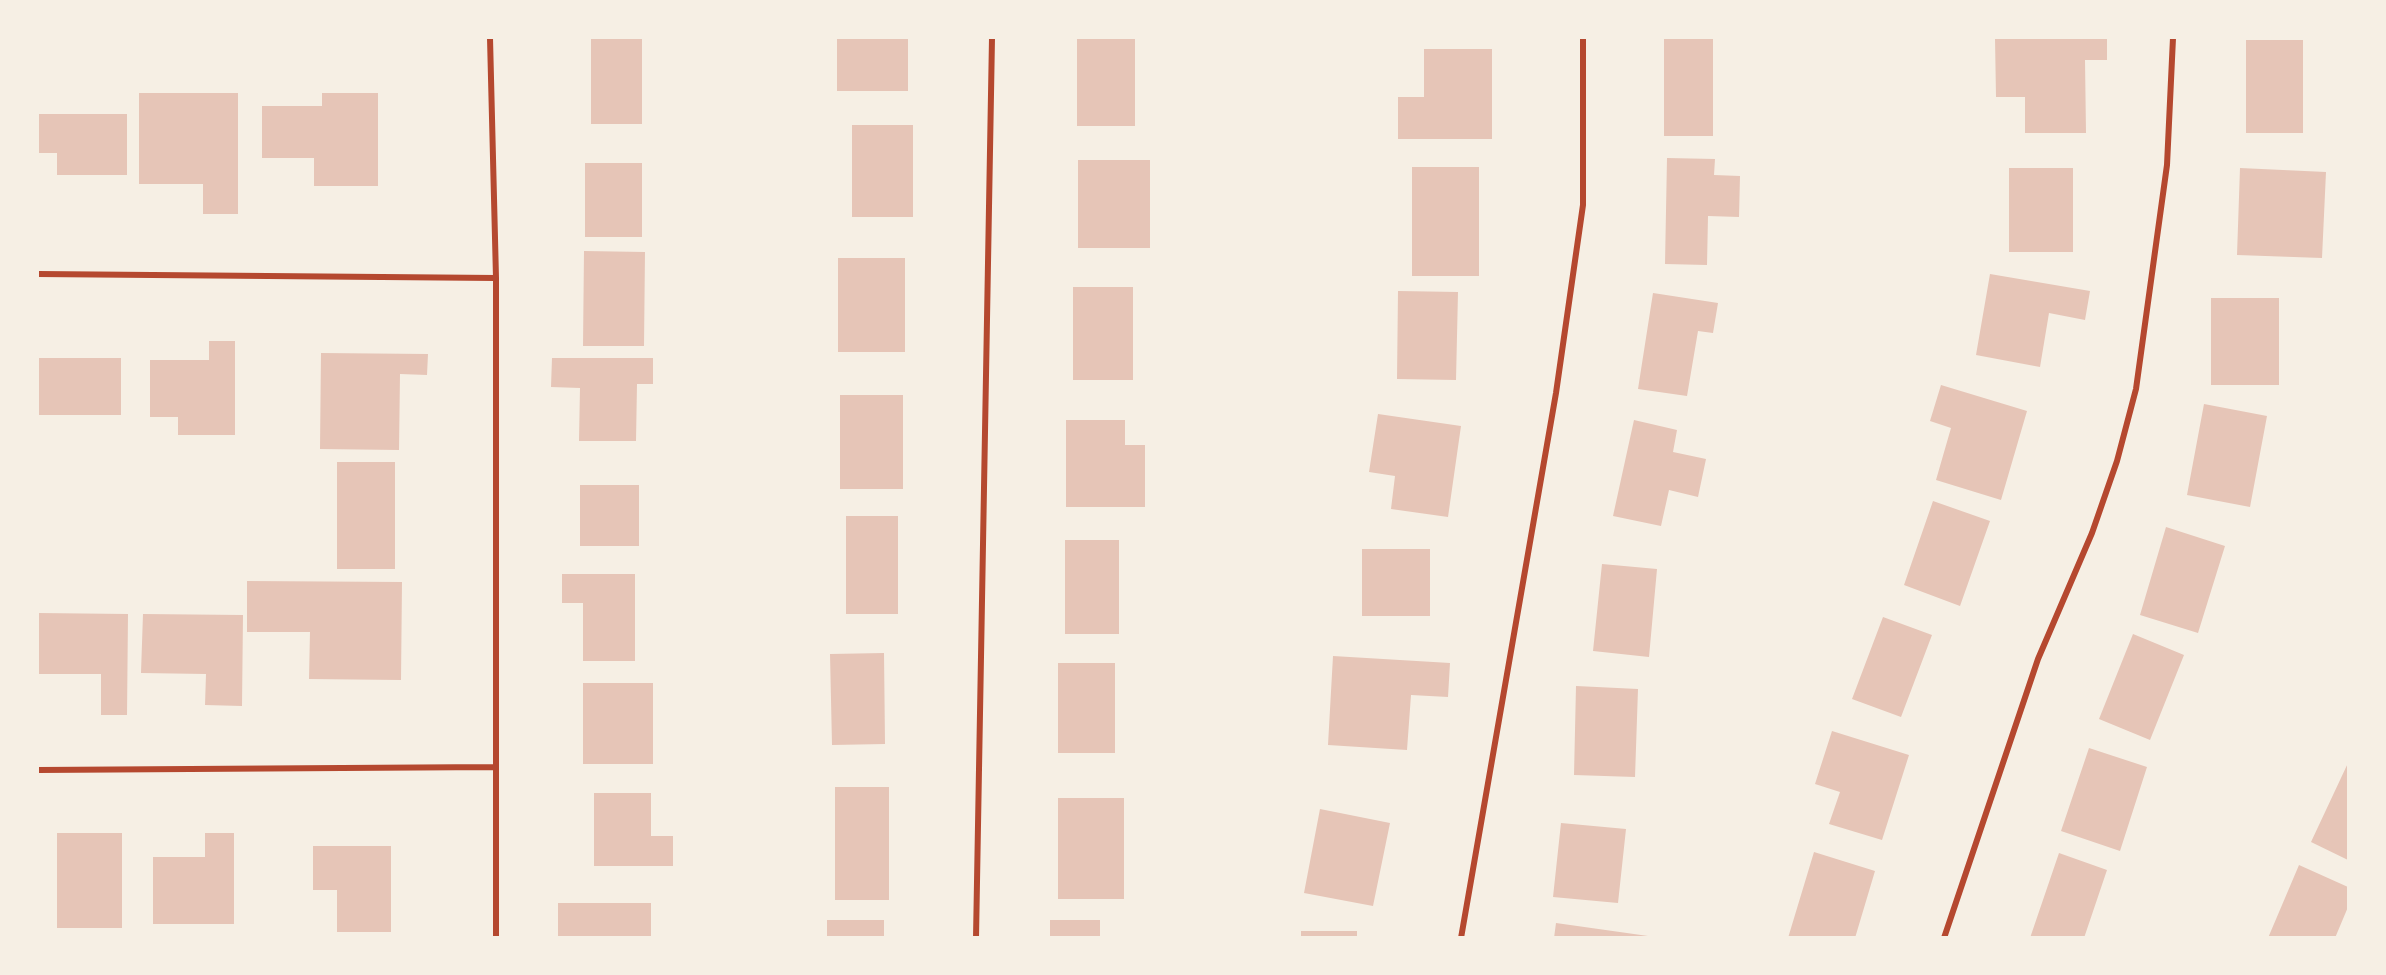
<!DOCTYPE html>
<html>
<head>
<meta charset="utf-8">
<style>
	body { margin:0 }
	#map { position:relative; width:2386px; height:975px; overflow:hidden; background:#f6efe4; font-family:"Nunito Sans",sans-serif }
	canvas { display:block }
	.frame { position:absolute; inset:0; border:39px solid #f6efe4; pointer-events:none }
</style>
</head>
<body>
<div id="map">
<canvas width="2386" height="975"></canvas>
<div class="frame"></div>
</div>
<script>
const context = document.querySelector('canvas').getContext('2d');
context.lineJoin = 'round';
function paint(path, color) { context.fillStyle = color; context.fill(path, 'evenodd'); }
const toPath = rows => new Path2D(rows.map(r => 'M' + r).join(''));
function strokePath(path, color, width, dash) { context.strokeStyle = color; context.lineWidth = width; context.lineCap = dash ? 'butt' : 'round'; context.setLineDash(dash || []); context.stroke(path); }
const building = toPath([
	[591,38,642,38,642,124,591,124],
	[837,38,908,38,908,91,837,91],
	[1077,38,1135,38,1135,126,1077,126],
	[1664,38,1713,38,1713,136,1664,136],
	[1995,38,2107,38,2107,60,2085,60,2086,133,2025,133,2025,97,1996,97],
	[2246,40,2303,40,2303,133,2246,133],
	[1424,49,1492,49,1492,139,1398,139,1398,97,1424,97],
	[139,93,238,93,238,214,203,214,203,184,139,184],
	[322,93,378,93,378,186,314,186,314,158,262,158,262,106,322,106],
	[38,114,127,114,127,175,57,175,57,153,38,153],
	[852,125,913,125,913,217,852,217],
	[1667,158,1715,159,1714,175,1740,176,1739,217,1708,216,1707,265,1665,264],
	[1078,160,1150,160,1150,248,1078,248],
	[585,163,642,163,642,237,585,237],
	[1412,167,1479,167,1479,276,1412,276],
	[2009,168,2073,168,2073,252,2009,252],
	[2240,168,2326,172,2322,258,2237,255],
	[584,251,645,252,644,346,583,346],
	[838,258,905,258,905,352,838,352],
	[1990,274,2090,291,2085,320,2049,313,2040,367,1976,355],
	[1073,287,1133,287,1133,380,1073,380],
	[1398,291,1458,292,1456,380,1397,379],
	[1653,293,1718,303,1713,333,1698,331,1687,396,1638,389],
	[2211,298,2279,298,2279,385,2211,385],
	[209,341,235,341,235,435,178,435,178,417,150,417,150,360,209,360],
	[321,353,428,354,427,375,400,374,399,450,320,449],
	[38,358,121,358,121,415,38,415],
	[552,358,653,358,653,384,637,384,636,441,579,441,580,388,551,387],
	[1941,385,2027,411,2001,500,1936,480,1951,428,1930,421],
	[840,395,903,395,903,489,840,489],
	[2204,404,2267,416,2250,507,2187,495],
	[1378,414,1461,426,1448,517,1391,509,1395,476,1369,472],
	[1066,420,1125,420,1125,445,1145,445,1145,507,1066,507],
	[1634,420,1677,430,1673,452,1706,459,1698,497,1669,490,1661,526,1613,516],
	[337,462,395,462,395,569,337,569],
	[580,485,639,485,639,546,580,546],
	[1933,501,1990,521,1960,606,1904,585],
	[846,516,898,516,898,614,846,614],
	[2166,527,2225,546,2198,633,2140,615],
	[1065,540,1119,540,1119,634,1065,634],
	[1362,549,1430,549,1430,616,1362,616],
	[1602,564,1657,569,1649,657,1593,651],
	[562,574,635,574,635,661,583,661,583,603,562,603],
	[247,581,402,582,401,680,309,679,310,632,247,632],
	[38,613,128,614,127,715,101,715,101,674,38,674],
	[143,614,243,615,242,706,205,705,206,674,141,673],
	[1883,617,1932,635,1901,717,1852,699],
	[2133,634,2184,655,2150,740,2099,719],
	[884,653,885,744,832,745,830,654],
	[1333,656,1450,663,1448,697,1411,695,1407,750,1328,745],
	[1058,663,1115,663,1115,753,1058,753],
	[583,683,653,683,653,764,583,764],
	[1576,686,1638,689,1635,777,1574,775],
	[1832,731,1909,755,1882,840,1829,824,1840,792,1815,784],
	[2089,748,2147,767,2120,851,2061,831],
	[2348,763,2348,860,2311,842],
	[835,787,889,787,889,900,835,900],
	[594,793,651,793,651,836,673,836,673,866,594,866],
	[1058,798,1124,798,1124,899,1058,899],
	[1320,809,1390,823,1373,906,1304,893],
	[1561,823,1626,829,1618,903,1553,897],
	[57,833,122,833,122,928,57,928],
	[205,833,234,833,234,924,153,924,153,857,205,857],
	[313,846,391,846,391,932,337,932,337,890,313,890],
	[1814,852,1875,871,1855,938,1788,938],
	[2059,853,2107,870,2084,938,2030,938],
	[2299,865,2348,887,2348,907,2335,938,2268,938],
	[558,903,651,903,651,938,558,938],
	[827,920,884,920,884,938,827,938],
	[1050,920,1100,920,1100,938,1050,938],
	[1556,923,1648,936,1648,938,1554,938],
	[1301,931,1357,931,1357,938,1301,938]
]);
const minor = toPath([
	[490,38,496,278,496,938],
	[38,274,496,278],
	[38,770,494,767],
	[976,938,992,38],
	[1461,938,1556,393,1583,205,1583,38],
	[1944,938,2038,659,2092,533,2117,461,2136,389,2167,165,2173,38]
]);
paint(building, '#e6c5b7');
strokePath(minor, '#b5482f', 6);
</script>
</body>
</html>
